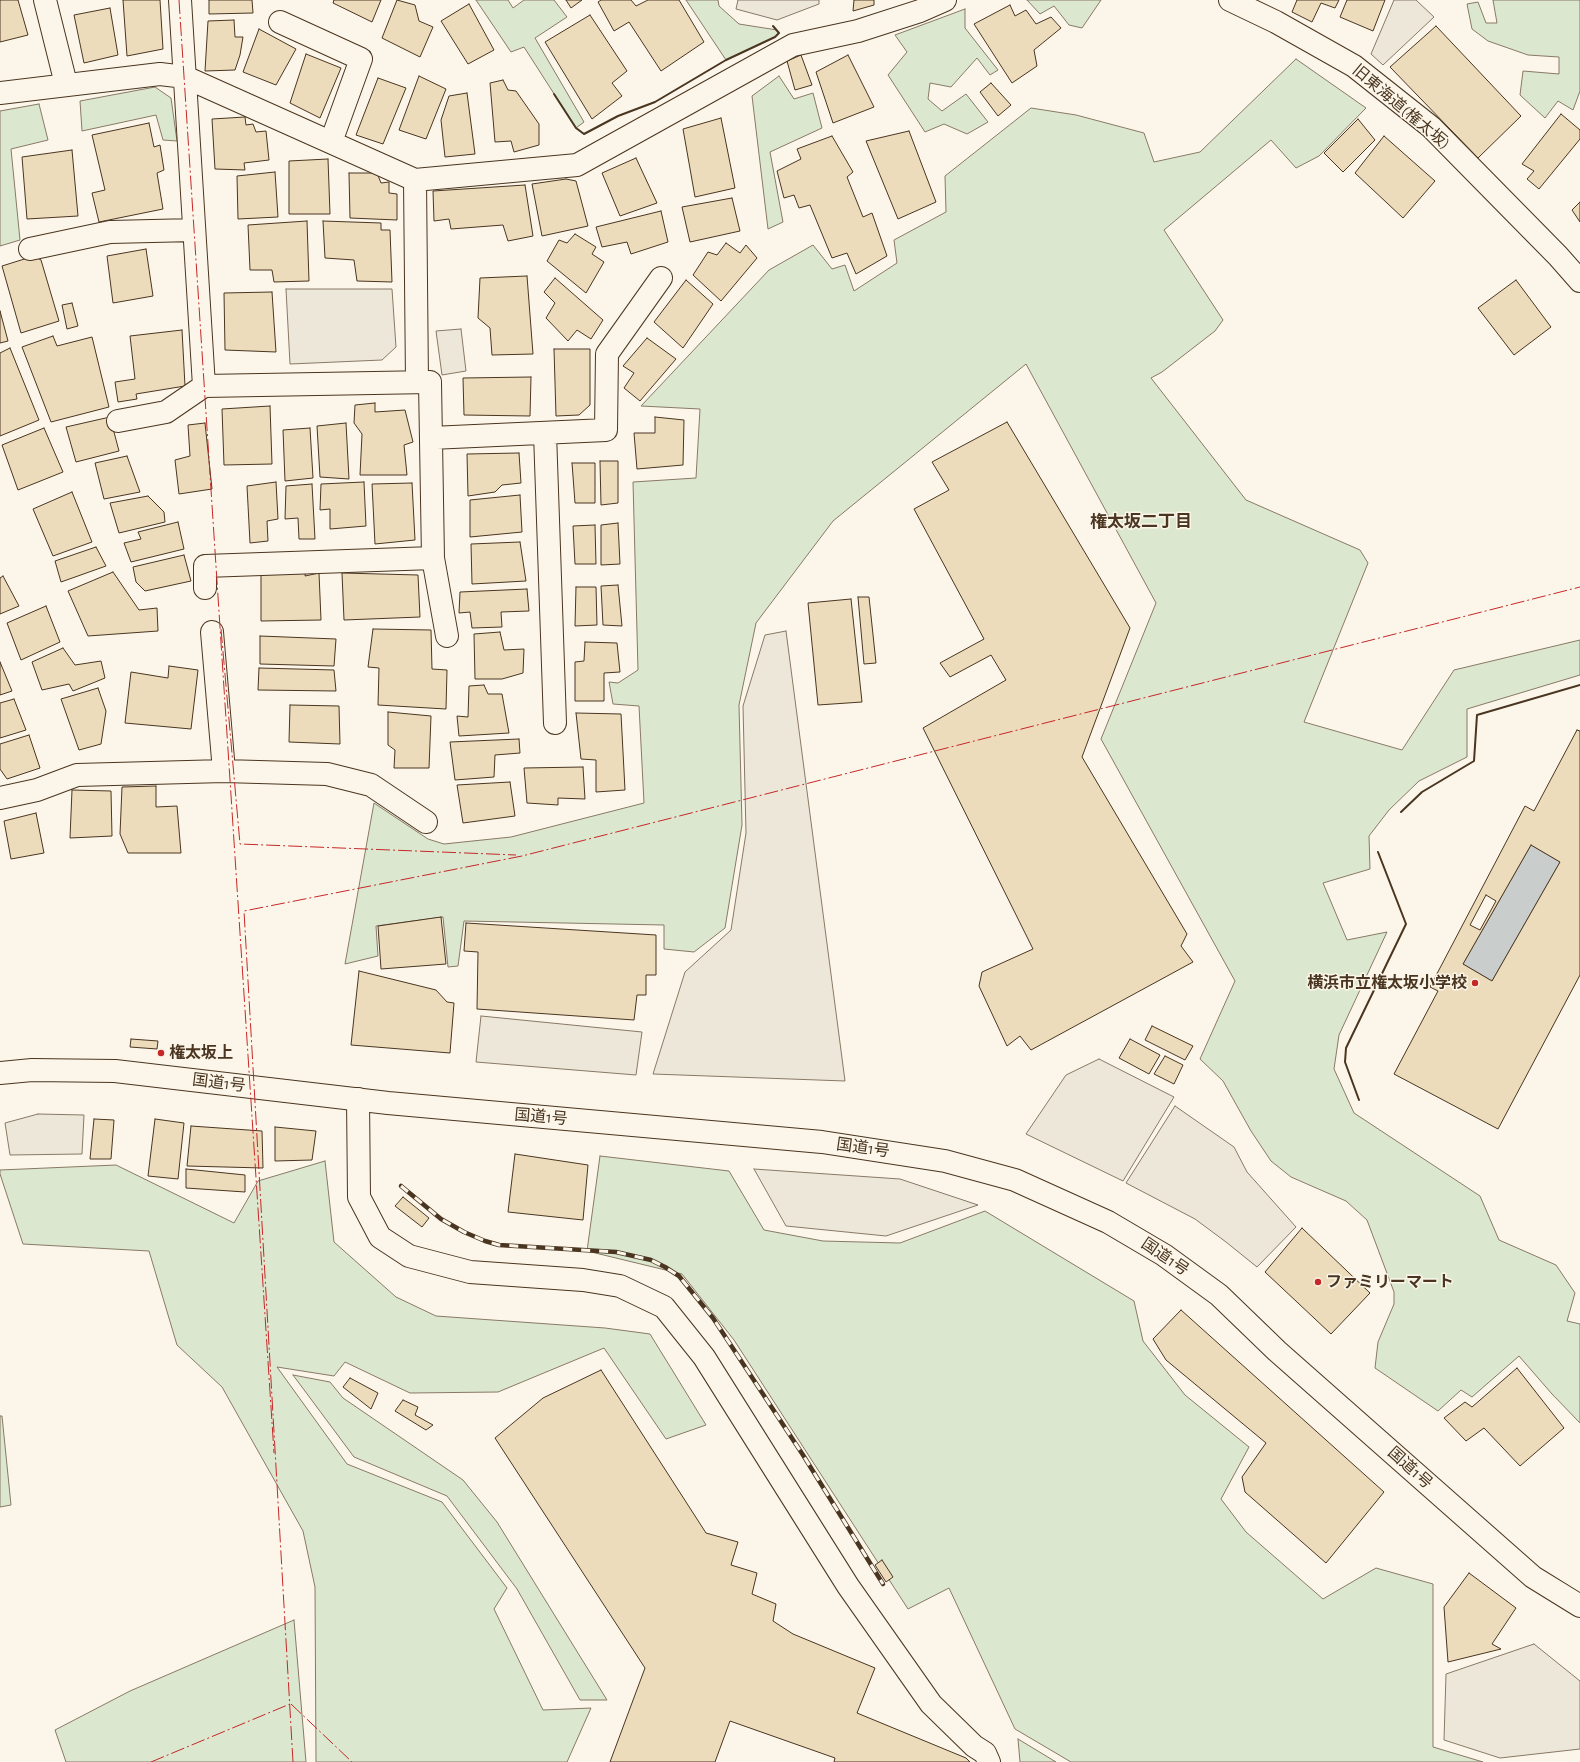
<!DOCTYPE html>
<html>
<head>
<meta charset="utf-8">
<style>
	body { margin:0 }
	canvas { display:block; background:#fbf6e9 }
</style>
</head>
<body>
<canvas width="1580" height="1762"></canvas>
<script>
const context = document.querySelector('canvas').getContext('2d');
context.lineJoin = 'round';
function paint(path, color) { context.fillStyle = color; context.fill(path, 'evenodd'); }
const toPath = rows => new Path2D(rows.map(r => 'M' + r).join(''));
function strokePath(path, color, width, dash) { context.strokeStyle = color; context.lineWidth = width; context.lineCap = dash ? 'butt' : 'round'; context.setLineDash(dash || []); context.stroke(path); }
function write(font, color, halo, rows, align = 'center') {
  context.font = font + ' "Alegreya Sans","Noto Sans JP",sans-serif'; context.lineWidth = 3; context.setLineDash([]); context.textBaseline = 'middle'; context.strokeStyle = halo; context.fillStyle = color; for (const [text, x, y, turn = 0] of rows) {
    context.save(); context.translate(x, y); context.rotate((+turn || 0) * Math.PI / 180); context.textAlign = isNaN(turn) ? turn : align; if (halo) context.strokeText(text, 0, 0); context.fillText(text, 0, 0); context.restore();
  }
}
const green = toPath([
	[476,0,508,0,513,8,524,0,554,0,567,17,535,38,584,122,576,128,524,47,511,52,476,0],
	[686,0,718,0,719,6,739,24,777,30,779,33,775,37,726,60,686,0],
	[1027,0,1101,0,1082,28,1069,25,1054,6,1040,14,1027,0],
	[1493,0,1580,0,1580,91,1573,110,1558,101,1545,118,1520,95,1523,71,1559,74,1559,57,1528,55,1488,41,1472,29,1467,4,1478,2,1486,23,1497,23,1493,0],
	[965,9,965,28,998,70,990,75,977,58,951,87,930,83,928,99,942,111,966,94,988,122,967,134,944,124,925,132,888,75,907,52,895,35,965,9],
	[1296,59,1366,108,1319,156,1296,168,1271,140,1164,230,1223,320,1215,331,1162,372,1151,378,1246,500,1360,550,1368,563,1304,722,1402,750,1454,670,1580,640,1580,675,1467,709,1467,757,1419,781,1389,810,1369,836,1370,869,1323,883,1347,940,1387,932,1339,1035,1334,1069,1354,1113,1480,1196,1499,1240,1556,1265,1575,1293,1567,1321,1580,1324,1580,1423,1552,1394,1519,1356,1472,1397,1461,1390,1438,1411,1375,1368,1378,1342,1394,1304,1394,1292,1367,1220,1346,1201,1291,1177,1271,1161,1251,1131,1223,1081,1200,1059,1235,981,1101,739,1156,603,1026,364,833,521,756,623,739,705,742,825,725,928,694,952,664,949,664,925,464,921,458,966,448,967,443,917,376,926,378,956,345,964,374,803,428,839,444,844,511,837,644,803,639,706,613,704,609,682,618,683,638,670,633,482,696,478,700,409,641,406,769,270,813,245,832,269,845,265,854,291,897,263,894,240,946,212,945,176,1031,108,1076,115,1144,133,1154,162,1200,152,1296,59],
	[779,76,794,99,813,93,822,128,770,152,783,222,768,229,752,96,779,76],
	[155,87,171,98,177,141,163,140,156,115,82,131,80,101,155,87],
	[39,104,48,140,11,149,20,240,0,246,0,111,39,104],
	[600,1156,729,1171,764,1230,823,1241,900,1243,985,1211,1134,1301,1143,1341,1185,1395,1249,1447,1221,1499,1246,1532,1323,1599,1376,1568,1433,1584,1433,1747,1483,1762,1071,1762,1015,1729,949,1588,908,1609,734,1340,682,1274,587,1251,600,1156],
	[325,1161,334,1242,396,1297,436,1316,605,1328,650,1334,706,1425,666,1439,604,1348,498,1392,410,1393,345,1362,334,1376,277,1367,347,1464,442,1502,507,1588,494,1609,543,1710,591,1708,567,1762,316,1762,315,1587,303,1531,222,1387,177,1345,149,1251,23,1244,0,1174,0,1170,116,1165,234,1223,258,1181,325,1161],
	[293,1375,330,1382,343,1398,463,1480,497,1522,607,1700,580,1700,517,1589,447,1496,354,1457,293,1375],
	[0,1416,2,1416,11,1505,0,1507,0,1416],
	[294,1620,306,1762,66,1762,55,1730,130,1691,294,1620],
	[1018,1739,1056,1762,1020,1762,1018,1739]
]);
const parking = toPath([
	[738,0,819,0,819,4,777,20,736,9,738,0],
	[1394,0,1416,0,1434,17,1383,65,1371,54,1394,0],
	[286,289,392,289,396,347,382,360,290,364,286,289],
	[461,329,466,371,442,375,436,331,461,329],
	[786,631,845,1081,653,1074,685,972,731,930,746,833,743,706,765,635,786,631],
	[481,1016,642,1032,636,1075,476,1062,481,1016],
	[1099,1059,1174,1097,1123,1181,1026,1134,1066,1075,1099,1059],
	[1175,1106,1234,1147,1247,1172,1296,1227,1257,1267,1226,1242,1195,1219,1126,1183,1175,1106],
	[38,1114,84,1115,82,1154,10,1155,5,1123,38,1114],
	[754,1169,900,1179,978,1205,886,1236,786,1226,754,1169],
	[1534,1644,1580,1681,1580,1749,1500,1758,1444,1740,1446,1674,1534,1644]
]);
const water = toPath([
	[1531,845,1560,862,1492,981,1463,964,1531,845]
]);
const building = toPath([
	[0,0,18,0,28,35,0,42,0,0],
	[123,0,160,0,163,49,127,56,123,0],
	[209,0,252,0,253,13,209,14,209,0],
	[334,0,381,0,372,22,333,3,334,0],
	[397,0,415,5,419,21,433,27,420,57,382,38,397,0],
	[566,0,582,0,571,8,566,0],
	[601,0,631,0,636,6,648,0,679,0,704,42,661,71,629,22,614,31,598,2,601,0],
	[854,0,874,0,874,5,853,11,854,0],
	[1297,0,1339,0,1335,8,1321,3,1312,22,1292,12,1297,0],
	[1347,0,1385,0,1373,31,1340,17,1347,0],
	[469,4,494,50,468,64,441,21,469,4],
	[1010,5,1015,16,1026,10,1036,24,1051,17,1061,28,1034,50,1037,66,1012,83,974,24,1010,5],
	[110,8,118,55,84,63,74,15,110,8],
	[590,15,627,71,612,83,622,96,592,119,545,42,590,15],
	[234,20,235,37,243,37,240,55,235,70,205,71,208,21,234,20],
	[1436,26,1521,116,1478,158,1390,67,1436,26],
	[259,29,296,49,276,85,243,72,259,29],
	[306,54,341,68,320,118,290,103,306,54],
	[801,55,812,85,795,90,787,61,801,55],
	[848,55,874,107,833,123,816,72,848,55],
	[419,76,446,89,426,139,399,130,419,76],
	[378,78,406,88,383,144,356,135,378,78],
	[503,80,508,90,516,91,539,124,539,145,514,152,511,141,495,142,490,83,503,80],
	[991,83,1011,105,998,116,980,92,991,83],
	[467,93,475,154,445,157,441,120,449,96,467,93],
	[1561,114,1580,130,1580,139,1539,189,1527,179,1534,171,1522,164,1561,114],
	[245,117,246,125,253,124,256,132,266,131,269,160,244,163,245,170,215,169,212,119,245,117],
	[721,118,735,188,695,197,683,129,721,118],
	[1358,119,1375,140,1343,172,1324,153,1358,119],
	[149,123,154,147,160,145,164,170,157,173,163,209,99,222,92,193,105,190,92,135,149,123],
	[909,131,936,202,898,219,866,141,909,131],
	[832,136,853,172,847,177,863,217,872,213,887,256,856,274,847,253,832,258,810,205,799,208,794,195,784,198,777,171,801,159,797,149,832,136],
	[1384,136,1435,181,1403,218,1355,173,1384,136],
	[72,150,78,216,27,219,22,157,72,150],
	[636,158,657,203,620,216,602,173,636,158],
	[328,159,330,214,289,214,289,161,328,159],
	[275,172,278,217,238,219,237,176,275,172],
	[349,173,377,173,381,183,389,182,389,193,397,194,397,220,350,218,349,173],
	[566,179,576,181,588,226,542,236,532,184,566,179],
	[525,185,533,236,508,241,503,225,451,229,449,219,434,221,433,191,525,185],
	[732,198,740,231,690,242,682,207,732,198],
	[1580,202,1580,222,1572,210,1580,202],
	[661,211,668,242,631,254,627,242,602,247,596,227,661,211],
	[307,221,309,281,274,282,272,270,250,270,248,225,307,221],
	[323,221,381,223,381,230,390,230,392,282,357,281,354,260,325,258,323,221],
	[575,234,596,247,592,254,604,262,586,293,547,261,559,240,567,243,575,234],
	[726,243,740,253,746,245,757,258,721,301,693,275,708,252,717,255,726,243],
	[146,249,153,296,113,303,107,256,146,249],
	[34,256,41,260,59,321,21,333,2,266,34,256],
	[527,276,533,354,492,355,490,328,478,318,480,278,527,276],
	[555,278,603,320,591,339,577,330,568,341,546,318,555,303,544,292,555,278],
	[686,280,713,304,683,348,654,322,686,280],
	[1516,280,1551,327,1514,355,1478,308,1516,280],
	[272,292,276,352,225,350,224,293,272,292],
	[72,303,78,326,67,329,62,305,72,303],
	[0,311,8,341,0,343,0,311],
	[182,330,185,386,136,394,137,399,118,402,115,382,135,379,130,336,182,330],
	[53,336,57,346,92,337,109,407,51,422,22,347,53,336],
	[647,338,676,359,640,401,624,388,634,373,623,366,647,338],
	[10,348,39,420,0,436,0,353,10,348],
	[554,349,590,349,590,405,579,415,556,416,554,349],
	[531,377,530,416,464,415,463,378,531,377],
	[375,403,375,412,405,410,413,442,404,445,407,475,360,475,362,434,354,423,355,405,375,403],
	[270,406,272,464,224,465,222,409,270,406],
	[110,417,119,451,76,462,66,427,110,417],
	[655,417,684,420,683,465,637,469,634,433,655,433,655,417],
	[1007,422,1130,628,1082,757,1187,934,1181,946,1193,962,1031,1050,1020,1036,1007,1046,979,986,982,972,1033,949,923,728,1006,680,991,655,950,677,940,663,984,639,914,509,949,490,932,462,1007,422],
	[205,423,212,489,179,494,175,460,190,456,188,425,205,423],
	[346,423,349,479,320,477,317,426,346,423],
	[44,428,63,472,18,490,2,445,44,428],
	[310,428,313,478,285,481,283,430,310,428],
	[519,453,521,483,502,485,495,492,468,496,467,454,519,453],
	[127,456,140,492,104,499,95,463,127,456],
	[600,461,618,461,618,503,601,505,600,461],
	[572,463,595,463,595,503,575,503,572,463],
	[276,482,278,519,267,521,268,541,250,543,247,486,276,482],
	[364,482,366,526,330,529,330,509,320,510,321,484,364,482],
	[412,483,415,540,375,544,372,484,412,483],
	[312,484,315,539,299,539,298,518,285,519,286,486,312,484],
	[72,492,92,542,53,556,33,509,72,492],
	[520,495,522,532,470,537,470,500,520,495],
	[148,496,164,512,165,522,119,533,110,503,148,496],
	[178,522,184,549,131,562,124,543,141,539,138,532,178,522],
	[618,523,620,564,601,565,601,525,618,523],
	[595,525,596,564,575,564,573,526,595,525],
	[520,542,526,581,472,584,471,544,520,542],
	[96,547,106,566,61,582,55,561,96,547],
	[184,555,191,581,145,591,136,582,133,567,184,555],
	[306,568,305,576,319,573,321,620,261,621,261,570,306,568],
	[113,572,139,610,157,608,158,631,88,636,68,591,113,572],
	[342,573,418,575,420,617,344,620,342,573],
	[3,576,19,606,0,614,0,578,3,576],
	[618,585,622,626,603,625,601,586,618,585],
	[576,587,596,587,597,625,575,626,576,587],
	[527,589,529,611,501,612,502,627,472,628,470,612,459,613,460,592,527,589],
	[858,597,869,597,876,663,864,664,858,597],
	[851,599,862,702,818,705,808,603,851,599],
	[46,606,60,642,21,660,7,623,46,606],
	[373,629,431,630,432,669,447,670,446,709,378,705,379,668,368,667,373,629],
	[500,632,504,650,524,649,523,673,502,679,475,679,474,634,500,632],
	[260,636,336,639,334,666,260,664,260,636],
	[585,642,617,643,620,672,604,673,604,701,575,701,575,662,584,661,585,642],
	[63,648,75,665,101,661,105,678,73,691,69,684,42,690,32,662,63,648],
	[0,662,12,691,0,695,0,662],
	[169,666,198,670,191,729,125,723,131,672,168,678,169,666],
	[259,668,334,670,336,691,258,690,259,668],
	[484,685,488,694,502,694,509,733,459,736,457,716,468,717,469,686,484,685],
	[98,688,106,711,101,744,79,750,61,699,98,688],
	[14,699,26,730,0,738,0,703,14,699],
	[290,705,339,706,340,744,289,742,290,705],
	[388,712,431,716,429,768,394,768,395,750,388,745,388,712],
	[576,713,621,714,625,790,596,792,596,760,581,759,576,713],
	[1577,730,1580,731,1580,975,1498,1129,1394,1074,1438,991,1430,987,1525,806,1534,811,1577,730],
	[1531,845,1560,862,1492,981,1463,964,1531,845],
	[29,735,40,768,7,779,0,769,0,744,29,735],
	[519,739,520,753,495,755,494,777,455,780,450,742,519,739],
	[583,767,585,799,558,798,558,805,527,803,524,768,583,767],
	[510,782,515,816,463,823,457,785,510,782],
	[156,786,156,807,177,806,181,853,128,853,120,834,122,787,156,786],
	[72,790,111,791,112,836,70,838,72,790],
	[36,813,44,853,11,859,4,821,36,813],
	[1486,895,1496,901,1480,930,1470,925,1486,895],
	[441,917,446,964,381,969,378,926,441,917],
	[466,923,656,935,656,975,646,975,646,995,637,995,634,1020,477,1009,478,952,464,951,466,923],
	[359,971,436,990,447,1002,454,1003,450,1053,351,1045,359,971],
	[1152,1026,1193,1046,1185,1060,1145,1040,1152,1026],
	[131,1039,158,1041,157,1049,130,1047,131,1039],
	[1130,1039,1160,1055,1149,1074,1119,1058,1130,1039],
	[1165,1056,1183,1065,1174,1084,1154,1074,1165,1056],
	[94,1119,114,1120,111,1159,90,1159,94,1119],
	[155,1119,184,1123,178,1179,148,1176,155,1119],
	[191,1126,262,1131,263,1168,187,1166,191,1126],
	[275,1127,316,1131,312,1160,275,1161,275,1127],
	[515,1154,588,1165,583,1220,508,1212,515,1154],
	[186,1169,245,1175,245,1192,186,1188,186,1169],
	[403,1197,429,1218,422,1227,395,1206,403,1197],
	[1302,1228,1370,1293,1331,1334,1265,1272,1302,1228],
	[1181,1310,1384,1492,1326,1563,1245,1492,1242,1477,1266,1443,1166,1360,1153,1339,1181,1310],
	[1517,1368,1564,1428,1520,1466,1484,1428,1466,1441,1444,1418,1465,1402,1472,1407,1517,1368],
	[601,1370,706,1533,738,1542,731,1565,757,1573,752,1594,776,1604,773,1621,793,1634,875,1668,857,1713,966,1758,970,1762,834,1762,835,1758,730,1721,715,1762,610,1762,645,1668,495,1438,543,1398,601,1370],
	[350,1378,378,1393,371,1409,343,1387,350,1378],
	[403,1400,418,1407,415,1415,433,1425,426,1430,395,1411,403,1400],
	[882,1560,893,1577,886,1582,875,1565,882,1560],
	[1469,1573,1516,1608,1492,1644,1501,1649,1448,1662,1444,1607,1469,1573]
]);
const minor = toPath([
	[45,0,66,84],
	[180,0,204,386,430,382,433,558,205,566,205,588],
	[1230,0,1276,22,1354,66,1431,127,1558,256,1580,281],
	[280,22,361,59,331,142],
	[0,93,160,74,185,77,415,180,577,165,793,45,858,31,920,11,945,0],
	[415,180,417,382],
	[30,249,110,232,194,230],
	[118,421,166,412,204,386],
	[545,433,555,723],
	[431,438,606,430,607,354,661,278],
	[433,558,447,636],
	[212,632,224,771],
	[0,798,37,790,77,775,224,771,327,774,371,785,426,822],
	[358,1099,359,1197,380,1237,409,1256,470,1272,583,1280,620,1286,664,1307,704,1357,848,1586,931,1704,974,1746,985,1753,989,1762]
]);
const highway = toPath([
	[0,1073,32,1070,115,1071,388,1103,822,1142,945,1161,1015,1180,1108,1222,1164,1255,1219,1295,1277,1351,1533,1577,1580,1606]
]);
const rail = toPath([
	[401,1186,441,1219,464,1232,485,1241,499,1245,616,1252,651,1260,665,1267,679,1276,713,1318,803,1455,883,1584]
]);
const wall = toPath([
	[554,94,576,128,584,134,618,116,655,102,726,60,775,37,779,33,773,26],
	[1401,812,1422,792,1474,761,1477,715,1580,685],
	[1359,1100,1345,1062,1346,1048,1406,924,1378,852]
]);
const power = toPath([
	[179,0,274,1453],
	[221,629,240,844,516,855],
	[291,1704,352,1762],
	[151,1762,290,1704],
	[293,1762,244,911,522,856,1580,587]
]);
const markers = [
	[1475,983,4,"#c62828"],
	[161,1053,4,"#c62828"],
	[1318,1282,4,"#c62828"]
];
const streetNames = [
	["旧東海道(権太坂)",1401,107,40],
	["国道1号",219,1083,7],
	["国道1号",541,1117,5],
	["国道1号",863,1148,8],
	["国道1号",1165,1257,34],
	["国道1号",1410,1468,42]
];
const poiNames = [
	["横浜市立権太坂小学校",1467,983,"right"],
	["権太坂上",169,1053],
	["ファミリーマート",1326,1282]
];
const neighbourhoodNames = [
	["権太坂二丁目",1141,522]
];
paint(green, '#dce7d0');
strokePath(green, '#887966', 1);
paint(parking, '#ede7d9');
strokePath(parking, '#887966', 1);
paint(water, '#c9cecd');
strokePath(water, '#887966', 1);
paint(building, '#ecdcbc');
strokePath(building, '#4a3520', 1);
strokePath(minor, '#4a3520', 24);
strokePath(highway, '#4a3520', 24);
strokePath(minor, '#fbf6e9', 22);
strokePath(highway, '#fbf6e9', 22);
strokePath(rail, '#4a3520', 4.5);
strokePath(rail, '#fbf6e9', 3, [9]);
strokePath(wall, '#4a3520', 2);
strokePath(power, '#c62828', 1, [14, 3, 2, 3]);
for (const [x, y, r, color] of markers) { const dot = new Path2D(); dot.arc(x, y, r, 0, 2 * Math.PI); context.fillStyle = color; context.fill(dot); strokePath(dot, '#fbf6e9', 1.5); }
write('16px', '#4a3520', '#fbf6e9', streetNames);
write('bold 16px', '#4a3520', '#fbf6e9', poiNames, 'left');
write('bold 17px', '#4a3520', '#fbf6e9', neighbourhoodNames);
</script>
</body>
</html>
